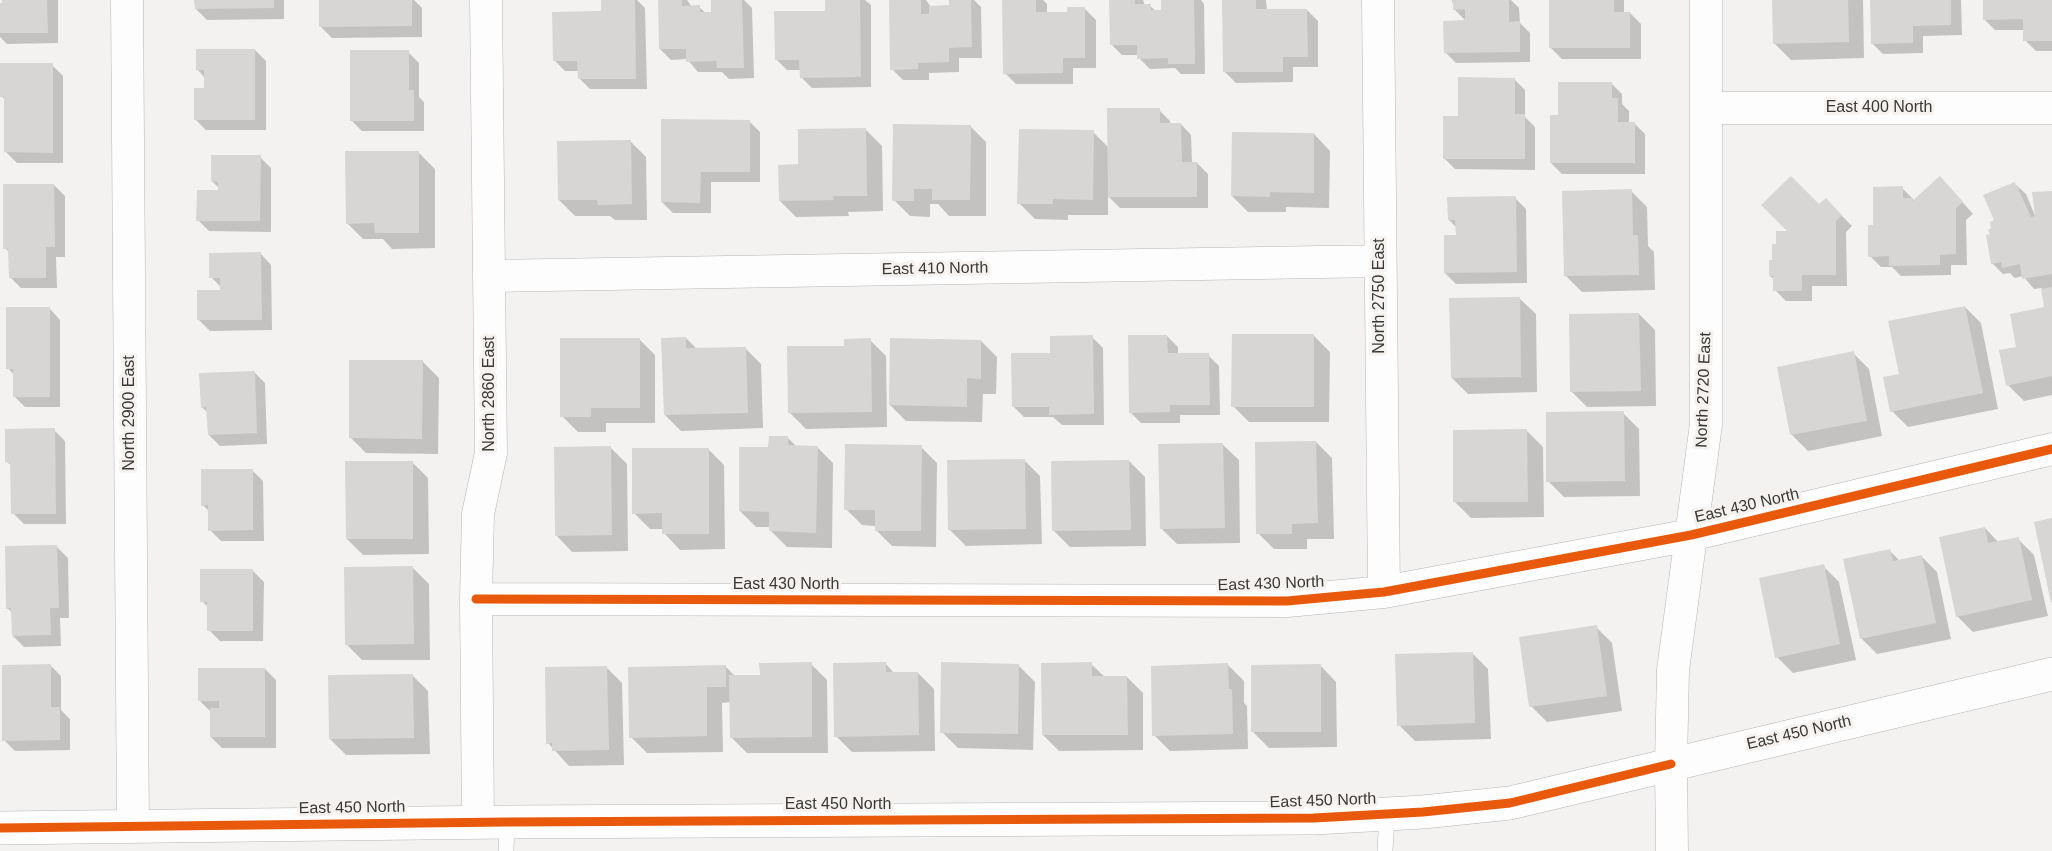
<!DOCTYPE html>
<html>
<head>
<meta charset="utf-8">
<style>
	body { margin:0 }
	canvas { display:block; background:#f4f2f0 }
</style>
</head>
<body>
<canvas width="2052" height="851"></canvas>
<script>
const context = document.querySelector('canvas').getContext('2d');
context.lineJoin = 'round';
function paint(path, color) { context.fillStyle = color; context.fill(path, 'evenodd'); }
const toPath = rows => new Path2D(rows.map(r => 'M' + r).join(''));
function strokePath(path, color, width, dash) { context.strokeStyle = color; context.lineWidth = width; context.lineCap = dash ? 'butt' : 'round'; context.setLineDash(dash || []); context.stroke(path); }
function write(font, color, halo, rows, align = 'center') {
  context.font = font + ' Helvetica,sans-serif'; context.lineWidth = 6; context.setLineDash([]); context.textBaseline = 'middle'; context.strokeStyle = halo; context.fillStyle = color; for (const [text, x, y, turn = 0] of rows) {
    context.save(); context.translate(x, y); context.rotate((+turn || 0) * Math.PI / 180); context.textAlign = isNaN(turn) ? turn : align; if (halo) context.strokeText(text, 0, 0); context.fillText(text, 0, 0); context.restore();
  }
}
const shadow = toPath([
	[4,0,58,0,58,43,7,44,0,37,0,4,4,4],
	[196,0,284,0,284,19,207,20,196,9],
	[320,0,414,0,422,8,422,37,332,38,321,27],
	[603,0,637,0,645,8,647,89,590,89,579,78,579,71,565,71,554,60,603,13],
	[659,0,687,0,692,7,699,7,707,14,713,14,712,0,744,0,752,8,754,78,729,79,722,72,698,72,687,59,671,60,660,49],
	[827,0,865,0,871,5,871,87,812,88,801,77,801,70,787,70,776,59,827,13],
	[891,0,926,0,931,7,950,7,950,0,974,0,981,7,982,58,959,58,959,72,929,73,929,80,903,80,892,69],
	[1004,0,1043,0,1047,4,1047,13,1069,13,1085,9,1096,20,1096,68,1073,68,1073,84,1016,84,1005,73],
	[1111,0,1143,0,1145,6,1150,6,1156,11,1162,11,1162,0,1201,0,1204,4,1205,74,1181,74,1175,68,1150,69,1139,58,1139,55,1122,55,1112,45],
	[1224,0,1266,0,1267,11,1307,10,1318,21,1318,67,1293,67,1293,82,1236,83,1225,72],
	[1452,0,1511,0,1519,8,1520,23,1530,33,1530,62,1456,63,1445,52,1466,21,1454,9],
	[1558,0,1624,0,1624,13,1630,13,1641,24,1641,59,1562,59,1551,48],
	[1774,0,1863,0,1864,58,1791,60,1775,44],
	[1871,0,1961,0,1962,35,1923,36,1923,53,1883,54,1872,43],
	[1984,0,2052,0,2052,51,2036,51,2025,40,2025,30,1995,30,1984,19],
	[255,50,266,61,266,130,206,130,195,119,205,90,205,78,198,70],
	[408,52,419,63,419,97,424,102,424,131,362,131,351,120],
	[52,65,63,76,63,163,17,163,6,152,6,100,1,96],
	[1514,79,1525,90,1525,117,1535,127,1535,170,1455,169,1444,158,1460,117],
	[1611,83,1622,94,1622,104,1629,111,1629,123,1634,123,1645,134,1645,174,1562,174,1551,163,1559,117],
	[1159,110,1170,121,1170,124,1181,124,1191,135,1192,163,1197,163,1208,174,1208,208,1120,208,1108,196,1108,215,1068,215,1068,220,1035,219,1019,203,1093,132,1109,148],
	[749,121,760,132,760,182,711,182,711,213,673,213,662,202],
	[970,126,986,142,986,216,949,216,938,204,930,204,930,217,910,216,894,200],
	[866,130,882,146,883,211,848,212,849,216,796,217,780,201,800,166],
	[1314,134,1330,151,1329,208,1286,207,1286,212,1248,212,1232,196],
	[630,141,646,157,647,220,615,220,610,216,575,216,559,200],
	[418,152,435,169,435,248,392,249,383,239,363,239,347,223],
	[260,157,271,168,271,232,209,231,198,220,219,192,219,188,212,181],
	[2015,184,2026,194,2036,218,2052,193,2052,395,2024,401,2008,385,2018,348,2046,308,2042,288,2034,289,2023,276,2015,278,2010,273,2003,274,1992,263,1992,235,1996,220],
	[54,185,65,196,65,257,56,257,57,288,21,288,10,277,10,253,5,248],
	[1902,188,1913,199,1913,202,1951,189,1973,214,1966,220,1967,265,1951,265,1951,275,1901,276,1892,267,1881,267,1870,256,1875,227],
	[1631,191,1647,207,1648,246,1654,252,1655,290,1582,292,1566,276],
	[1515,198,1526,209,1527,283,1456,284,1445,273,1457,236,1457,228,1449,220],
	[1826,200,1852,226,1846,232,1847,286,1812,286,1812,301,1786,301,1775,290,1775,280,1770,276,1778,245],
	[261,254,271,265,272,330,210,331,199,320,222,291,222,288,211,277],
	[1519,298,1536,314,1537,392,1468,394,1452,378],
	[1965,307,1981,323,1998,409,1908,427,1892,411],
	[50,309,60,320,60,407,25,407,14,396,14,375,8,368],
	[1639,314,1655,330,1656,406,1587,407,1571,391],
	[1167,336,1178,347,1178,355,1208,355,1219,366,1220,415,1180,415,1180,423,1141,423,1130,412],
	[1314,336,1330,352,1329,422,1249,422,1233,406],
	[1092,337,1103,348,1104,425,1062,425,1053,417,1024,417,1013,406,1052,354],
	[686,338,697,349,745,348,761,364,763,428,681,431,665,415],
	[639,339,655,355,655,423,606,423,606,432,578,432,562,416],
	[870,340,886,356,887,427,806,429,790,413,846,347],
	[981,341,997,357,996,394,983,394,982,422,906,421,890,405],
	[1853,353,1869,369,1882,436,1808,451,1792,435,1778,368],
	[423,362,439,378,438,454,366,453,350,437],
	[254,372,265,383,267,444,220,446,209,435,208,413,202,407],
	[1623,413,1639,429,1640,496,1564,497,1548,481],
	[54,430,65,441,66,524,24,524,13,513,12,466,6,461],
	[1527,431,1543,447,1544,517,1471,518,1455,502],
	[788,438,797,447,817,447,833,463,832,548,787,547,771,531,771,527,756,527,740,511,770,449],
	[1316,442,1332,458,1334,539,1307,539,1307,549,1274,549,1258,533],
	[1222,444,1239,460,1240,543,1177,544,1161,528],
	[921,447,937,463,936,547,892,546,876,530,876,526,862,525,846,509],
	[611,448,627,464,628,551,572,552,556,535],
	[708,449,724,465,725,549,680,550,664,533,664,529,650,529,634,513],
	[1024,460,1040,476,1042,544,966,546,950,530],
	[1129,461,1145,477,1146,546,1070,547,1054,531],
	[412,462,428,478,429,554,363,555,347,539],
	[252,470,263,481,264,541,221,541,210,530,210,512,203,505],
	[1985,528,1999,543,2018,539,2034,555,2048,616,1973,632,1957,616],
	[57,547,68,558,69,618,60,618,61,646,24,647,13,636,13,613,7,608],
	[1890,551,1900,561,1921,556,1937,572,1951,639,1877,654,1861,638],
	[1823,566,1839,582,1856,660,1793,673,1777,657],
	[413,568,429,584,430,660,362,660,346,644],
	[253,571,264,582,263,641,220,641,209,630,209,608,202,601],
	[1596,627,1612,643,1622,711,1547,722,1531,706],
	[1472,653,1488,669,1491,739,1415,741,1399,725],
	[885,663,895,674,918,673,934,689,935,751,852,752,836,736],
	[811,664,827,680,828,753,747,753,731,737,731,702,722,703,723,752,647,753,631,737,725,666,736,677,761,677],
	[1091,664,1105,677,1127,677,1143,693,1143,750,1059,751,1043,735],
	[50,665,61,676,61,710,70,719,70,750,15,751,4,740],
	[1018,665,1035,682,1033,750,958,748,942,732],
	[1228,665,1244,681,1244,703,1247,706,1248,749,1170,751,1154,735],
	[1320,665,1336,682,1337,747,1269,748,1253,732],
	[606,667,622,683,624,765,569,766,548,743],
	[265,669,276,680,276,748,222,748,211,737,211,712,200,701],
	[412,675,428,691,430,754,346,755,330,739]
]);
const building = toPath([
	[2,0,47,0,48,33,0,33,0,3,2,3],
	[194,0,274,0,274,8,195,9],
	[319,0,412,0,412,26,319,27],
	[601,0,635,0,636,79,578,79,577,61,553,61,552,12,601,11],
	[658,0,682,0,682,6,700,5,700,12,711,12,711,0,742,0,744,68,717,68,716,61,686,62,686,49,659,49],
	[825,0,860,0,861,77,800,78,799,60,775,60,774,11,825,11],
	[889,0,921,0,921,14,929,14,929,6,949,5,949,0,971,0,972,47,949,48,949,62,918,63,918,69,890,70],
	[1002,0,1036,0,1036,12,1067,12,1067,7,1085,7,1085,58,1063,58,1063,73,1003,74],
	[1109,0,1135,0,1135,4,1151,4,1151,10,1161,10,1161,0,1194,0,1195,64,1168,64,1168,58,1137,59,1137,45,1110,45],
	[1222,0,1256,0,1256,9,1307,9,1308,57,1283,57,1283,72,1223,72],
	[1453,0,1509,0,1509,22,1520,21,1520,52,1444,53,1443,21,1465,20,1465,9,1453,10],
	[1549,0,1614,0,1614,12,1630,12,1630,48,1549,48],
	[1772,0,1848,0,1849,42,1773,44],
	[1870,0,1951,0,1951,25,1913,26,1913,43,1871,44],
	[1983,0,2052,0,2052,41,2023,41,2023,19,1983,20],
	[196,49,255,49,255,120,194,120,194,88,204,88,204,70,196,70],
	[350,50,409,50,409,90,414,90,414,121,350,121],
	[0,63,53,63,53,153,4,152,4,97,0,97],
	[1458,77,1515,78,1515,114,1525,114,1525,159,1443,159,1443,116,1458,116],
	[1558,82,1612,82,1612,98,1618,98,1618,122,1635,122,1635,163,1550,163,1550,115,1558,115],
	[1107,108,1160,108,1160,123,1181,123,1182,162,1197,162,1197,197,1108,197],
	[661,119,750,120,750,172,701,172,700,203,661,202],
	[893,124,971,125,970,200,932,200,932,189,914,189,914,201,892,201],
	[866,128,867,196,833,196,834,200,779,201,778,165,798,164,798,129],
	[1019,129,1094,130,1093,200,1053,199,1053,204,1017,204],
	[1232,132,1314,133,1314,193,1270,192,1270,197,1231,196],
	[631,140,632,204,598,205,597,200,558,200,557,141],
	[345,151,419,151,419,233,375,233,374,223,346,224],
	[211,155,261,155,260,221,196,221,197,190,218,190,218,182,211,181],
	[1791,176,1819,204,1826,198,1842,215,1836,221,1836,275,1802,275,1802,291,1773,291,1773,276,1769,276,1769,260,1772,260,1772,244,1776,244,1776,231,1787,231,1761,205],
	[1940,176,1963,202,1956,208,1956,254,1940,255,1940,265,1889,266,1889,256,1868,257,1868,225,1873,225,1873,187,1903,186,1903,198,1912,198,1912,201],
	[2015,182,2031,217,2035,216,2032,192,2052,191,2052,274,2022,279,2020,264,2002,268,2001,262,1991,264,1986,235,1990,234,1988,230,1991,228,1990,222,1994,220,1983,195],
	[3,184,54,184,55,247,46,247,46,278,9,278,8,249,3,249],
	[1632,189,1633,235,1638,235,1639,275,1564,276,1562,191],
	[1516,196,1517,272,1444,273,1444,235,1456,235,1455,220,1448,220,1447,197],
	[261,252,262,320,197,320,197,290,220,290,220,278,209,278,209,253],
	[2052,287,2052,376,2006,386,1999,350,2016,347,2010,314,2044,307,2041,289],
	[1520,297,1521,377,1451,378,1449,298],
	[1965,306,1983,393,1890,412,1883,377,1899,374,1888,321],
	[6,307,50,307,50,397,13,397,13,369,6,369],
	[1639,313,1641,391,1570,392,1569,314],
	[1232,334,1314,334,1314,407,1231,407],
	[1093,335,1094,414,1049,415,1049,407,1012,407,1011,353,1050,353,1050,336],
	[1128,335,1167,335,1168,353,1209,353,1210,405,1170,405,1170,412,1129,413],
	[686,337,686,348,746,347,748,413,664,415,661,338],
	[560,338,640,338,640,408,591,408,591,417,560,417],
	[871,338,872,412,788,413,787,346,844,346,844,339],
	[890,338,981,340,981,379,967,378,967,407,889,405],
	[1854,351,1867,421,1790,435,1777,367],
	[349,360,423,360,422,439,349,438],
	[255,371,257,433,208,435,206,407,201,408,199,373],
	[1624,411,1625,481,1546,482,1546,412],
	[55,428,56,514,11,514,10,463,5,462,5,429],
	[1527,429,1528,502,1453,502,1453,430],
	[769,436,788,436,788,445,818,446,816,533,769,531,769,512,739,511,739,447,768,447],
	[1316,441,1318,523,1292,524,1292,534,1256,534,1255,442],
	[1223,443,1225,528,1160,529,1158,444],
	[845,444,922,445,921,531,875,531,875,510,844,510],
	[611,446,612,535,555,536,554,447],
	[632,448,709,448,709,534,662,534,662,513,632,514],
	[1025,459,1026,529,948,530,947,460],
	[1129,460,1131,530,1052,531,1051,461],
	[345,461,413,461,413,539,346,539],
	[201,469,253,469,253,530,208,531,208,505,201,506],
	[2052,518,2052,602,2051,603,2034,522],
	[1985,527,1988,543,2019,537,2032,600,1956,617,1939,537],
	[57,545,59,608,50,608,51,635,12,636,11,608,6,609,5,546],
	[1890,549,1893,561,1922,555,1936,623,1860,639,1843,559],
	[1824,564,1840,644,1775,658,1759,578],
	[413,566,414,644,345,645,344,567],
	[200,569,253,569,253,631,207,631,207,602,200,602],
	[1597,625,1607,696,1529,707,1519,637],
	[1473,652,1475,723,1397,726,1395,654],
	[812,662,812,737,730,738,729,675,760,675,759,663],
	[886,662,886,672,918,672,919,735,834,737,833,663],
	[941,662,1019,664,1018,734,940,733],
	[1092,662,1092,676,1127,676,1128,735,1042,735,1041,663],
	[1228,663,1229,689,1232,689,1233,734,1152,736,1151,666],
	[51,664,51,707,60,707,60,740,2,741,2,665],
	[1321,664,1321,732,1251,732,1251,665],
	[726,665,726,687,707,687,707,736,629,738,628,667],
	[607,666,609,750,552,751,552,743,546,744,545,667],
	[198,668,265,668,265,737,210,737,210,708,219,708,219,701,198,701],
	[413,674,414,738,329,739,328,675]
]);
const lane = toPath([
	[506,851,507,822],
	[1385,851,1387,814]
]);
const street = toPath([
	[127,0,133,826],
	[1378,0,1384,592],
	[1706,108,2052,108],
	[489,276,1380,261],
	[476,599,1287,601,1384,592,1691,535,2052,449],
	[478,822,476,599,478,514,491,453,486,0],
	[1672,851,1671,764,1673,670,1706,424,1706,0]
]);
const secondary = toPath([
	[0,828,507,822,1314,818,1423,812,1510,803,2052,674]
]);
const cycleway = toPath([
	[476,599,1287,601,1384,592,1691,535,2052,449],
	[0,828,507,822,1314,818,1423,812,1510,803,1671,764]
]);
const streetNames = [
	["East 400 North",1879,108],
	["East 410 North",935,269,-1],
	["North 2750 East",1380,296,-90],
	["North 2720 East",1704,390,-88],
	["North 2860 East",490,394,-90],
	["North 2900 East",130,413,-90],
	["East 430 North",1747,506,-13],
	["East 430 North",1271,584,-2],
	["East 430 North",786,585],
	["East 450 North",1799,733,-13],
	["East 450 North",1323,801,-2],
	["East 450 North",838,805],
	["East 450 North",352,808,-1]
];
paint(shadow, '#0003');
paint(building, '#d7d6d5');
strokePath(lane, '#b6b5b4', 16);
strokePath(street, '#b6b5b4', 33);
strokePath(secondary, '#b6b5b4', 34);
strokePath(lane, '#fdfdfd', 15);
strokePath(street, '#fdfdfd', 32);
strokePath(secondary, '#fdfdfd', 33);
strokePath(cycleway, '#e8590c', 9);
write('16px', '#383836', '#f5f2ef', streetNames);
</script>
</body>
</html>
